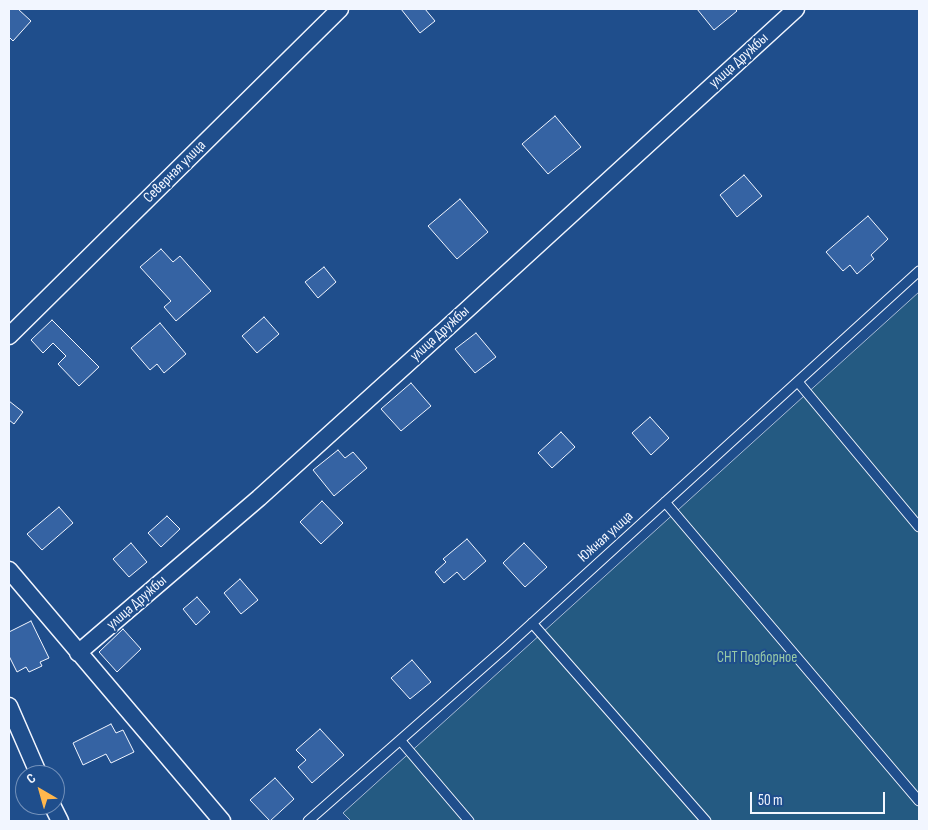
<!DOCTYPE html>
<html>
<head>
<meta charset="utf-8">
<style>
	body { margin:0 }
	#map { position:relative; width:928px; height:830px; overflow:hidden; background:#1f4e8c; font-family:"Sofia Sans Condensed",sans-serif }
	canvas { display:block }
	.frame { position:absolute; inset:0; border:10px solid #f2f6ff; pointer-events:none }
	.north { position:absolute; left:15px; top:765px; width:50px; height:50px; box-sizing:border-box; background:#1f4e8c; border:1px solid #7391ba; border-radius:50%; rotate:322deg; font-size:14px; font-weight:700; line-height:20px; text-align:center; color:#f2f6ff }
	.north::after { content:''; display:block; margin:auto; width:18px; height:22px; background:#ffb74d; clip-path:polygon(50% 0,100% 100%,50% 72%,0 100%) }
	.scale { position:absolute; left:750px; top:792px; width:135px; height:22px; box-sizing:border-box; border:2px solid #f2f6ff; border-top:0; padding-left:6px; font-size:15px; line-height:18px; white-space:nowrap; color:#f2f6ff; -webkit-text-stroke:4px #1f4e8c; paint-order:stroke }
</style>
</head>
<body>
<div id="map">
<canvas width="928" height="830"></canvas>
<div class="frame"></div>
<div class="north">С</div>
<div class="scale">50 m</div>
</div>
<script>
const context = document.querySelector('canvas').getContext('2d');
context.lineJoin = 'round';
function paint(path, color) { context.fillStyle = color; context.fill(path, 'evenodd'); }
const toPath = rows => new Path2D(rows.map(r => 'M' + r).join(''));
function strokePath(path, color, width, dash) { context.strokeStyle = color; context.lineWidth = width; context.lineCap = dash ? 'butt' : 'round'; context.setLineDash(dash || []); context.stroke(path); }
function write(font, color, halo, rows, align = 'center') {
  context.font = font + ' "Sofia Sans Condensed",sans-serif'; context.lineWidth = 4; context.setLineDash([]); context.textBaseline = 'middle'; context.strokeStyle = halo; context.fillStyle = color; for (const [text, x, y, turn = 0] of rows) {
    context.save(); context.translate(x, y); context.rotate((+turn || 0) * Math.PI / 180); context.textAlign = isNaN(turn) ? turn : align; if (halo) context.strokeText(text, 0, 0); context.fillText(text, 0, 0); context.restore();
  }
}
const green = toPath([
	[919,292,919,821,351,821,343,813,919,292]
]);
const building = toPath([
	[9,9,18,9,31,21,13,41,9,37,9,9],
	[401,9,425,9,435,21,420,33,401,9],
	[697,9,735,9,737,11,714,30,697,9],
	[555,116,581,147,548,174,522,144,555,116],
	[744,175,762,196,737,217,720,195,744,175],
	[460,199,488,232,457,259,428,226,460,199],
	[868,216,888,239,871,255,874,259,857,274,850,265,843,271,826,252,868,216],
	[161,249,173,262,180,256,211,291,176,321,164,307,171,301,140,267,161,249],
	[324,267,336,282,318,298,305,282,324,267],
	[264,317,279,334,257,353,242,336,264,317],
	[52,320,99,367,79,386,58,364,66,356,53,343,43,353,31,340,52,320],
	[160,323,186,354,164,373,157,364,150,370,131,348,160,323],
	[476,333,496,357,475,373,455,349,476,333],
	[411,383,431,406,401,431,381,409,411,383],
	[9,401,23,412,14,424,9,420,9,401],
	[650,417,669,438,651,455,632,433,650,417],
	[561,432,575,447,552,468,538,453,561,432],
	[338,450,345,458,353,452,367,468,334,496,313,470,338,450],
	[322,501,343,523,321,544,300,522,322,501],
	[59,507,73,523,42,550,27,534,59,507],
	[167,516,180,529,161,547,148,533,167,516],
	[467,539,486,561,464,580,457,572,444,583,435,572,446,562,443,559,467,539],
	[131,543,147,562,129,577,113,559,131,543],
	[524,543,547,567,525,587,503,563,524,543],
	[240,579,258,600,241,614,224,593,240,579],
	[197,597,210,612,196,625,183,609,197,597],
	[31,621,49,658,40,662,42,666,29,672,26,667,17,672,9,656,9,632,31,621],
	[123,629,141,649,117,672,99,652,123,629],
	[412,660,431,682,410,699,391,678,412,660],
	[111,724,116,733,123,730,134,752,111,763,106,754,83,765,73,743,111,724],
	[320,729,344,755,312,783,298,767,306,760,296,750,320,729],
	[275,778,294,799,270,821,250,800,275,778]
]);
const lane = toPath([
	[798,382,919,527],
	[665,502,919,801],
	[532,623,706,821],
	[400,740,469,821],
	[308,821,506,647,919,271]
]);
const street = toPath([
	[9,336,340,9],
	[9,570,222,821],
	[78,653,259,498,448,327,796,9],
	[9,706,39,775],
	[52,805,60,821]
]);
const streetNames = [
	["улица Дружбы",739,61,-42],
	["Северная улица",175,172,-45],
	["улица Дружбы",440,334,-42],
	["Южная улица",606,537,-42],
	["улица Дружбы",137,603,-41]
];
const parkNames = [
	["СНТ Подборное",757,658]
];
paint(green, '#245a82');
strokePath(green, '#a8bbd7', 1);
paint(building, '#3563a3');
strokePath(building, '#f2f6ff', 1);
strokePath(lane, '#f2f6ff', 11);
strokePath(street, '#f2f6ff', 19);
strokePath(lane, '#1f4e8c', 9);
strokePath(street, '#1f4e8c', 16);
write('15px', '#f2f6ff', '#1f4e8c', streetNames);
write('15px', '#97c8a6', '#1f4e8c', parkNames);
</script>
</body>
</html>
